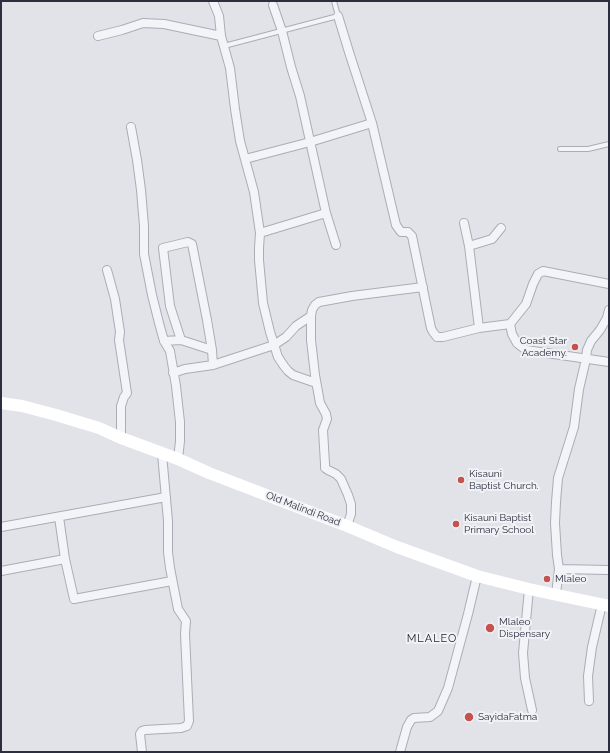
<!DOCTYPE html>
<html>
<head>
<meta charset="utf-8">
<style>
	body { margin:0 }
	#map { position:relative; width:610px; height:753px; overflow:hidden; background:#e1e3e9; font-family:Raleway,sans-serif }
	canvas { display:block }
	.frame { position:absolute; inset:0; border:2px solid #2a2e3f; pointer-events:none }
</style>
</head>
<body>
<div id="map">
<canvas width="610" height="753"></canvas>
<div class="frame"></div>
</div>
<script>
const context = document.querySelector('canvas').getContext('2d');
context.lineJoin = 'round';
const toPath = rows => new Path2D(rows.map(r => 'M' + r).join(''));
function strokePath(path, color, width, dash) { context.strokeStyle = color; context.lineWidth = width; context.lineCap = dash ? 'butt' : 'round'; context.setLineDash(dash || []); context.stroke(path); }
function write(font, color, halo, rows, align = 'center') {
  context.font = font + ' Raleway,sans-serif'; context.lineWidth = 4; context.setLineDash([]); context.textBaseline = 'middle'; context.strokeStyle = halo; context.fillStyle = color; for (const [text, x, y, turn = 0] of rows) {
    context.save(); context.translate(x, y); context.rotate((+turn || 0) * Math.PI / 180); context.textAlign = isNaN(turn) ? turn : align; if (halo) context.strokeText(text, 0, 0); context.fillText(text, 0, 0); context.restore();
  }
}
const service = toPath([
	[224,46,338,16,334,1],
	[560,149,588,149,609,144]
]);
const minor = toPath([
	[213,1,219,16,221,36,230,68,235,109,240,141,254,192,260,233,259,248,259,260,263,303,270,332,278,357,284,366,288,371,293,375,316,383],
	[273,5,282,31,291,67,300,96,326,213,336,245],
	[338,16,349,52,372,123,396,225,401,232,408,232,412,236,431,328,433,332,437,337,443,337,479,328,510,324,526,304,533,284,538,274,543,271,609,284],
	[98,36,122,30,143,23,164,24,221,36],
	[131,127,137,160,141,190,144,226,144,254,152,295,159,323,164,341,170,351,176,386,180,422,180,441,178,459],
	[245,159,310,142,372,123],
	[464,223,469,246,479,328],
	[260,233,326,213],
	[469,246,492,239,501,228],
	[107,270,115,299,120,332,119,340,127,393,124,397,121,406,121,438],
	[311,316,311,340,315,375,320,403,326,414,327,419,323,430,325,464,325,468,328,470,336,474,341,479,348,495,351,504,351,514,347,526],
	[510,324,512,334,517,343,526,350,609,362],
	[181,340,170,306,163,248,188,242,192,244,207,320,212,350],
	[164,341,181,340,212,350,213,365],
	[173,373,185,369,213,365,274,345,286,337,296,326,311,316,312,310,315,305,319,302,352,296,423,287],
	[59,517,65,559,74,599,172,581],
	[1,527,166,497],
	[559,569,609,570],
	[1,571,65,559],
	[529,589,523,653,525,678,532,710],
	[556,594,559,569,557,555,555,523,556,502,558,478,574,427,579,389,586,359,587,350,591,341,600,330,607,318,609,310],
	[589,701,588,676,592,647,602,604],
	[142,752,140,734,142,731,145,730,181,728,187,726,189,721,185,634,186,621,178,609,170,568,168,552,168,521,162,454],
	[400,752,407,727,411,720,414,718,430,717,438,711,448,688,468,614,477,576]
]);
const secondary = toPath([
	[1,403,22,406,56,415,99,428,121,438,178,459,209,473,347,526,397,547,477,576,529,589,609,606]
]);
const markers = [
	[575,347,4,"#c5524f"],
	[461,480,4,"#c5524f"],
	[456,524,4,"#c5524f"],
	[547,579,4,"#c5524f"],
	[490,628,5,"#c5524f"],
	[469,717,5,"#c5524f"]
];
const poiNames = [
	["Coast Star",567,341,"right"],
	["Academy.",567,353,"right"],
	["Kisauni",469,474],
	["Baptist Church.",469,486],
	["Kisauni Baptist",464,518],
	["Primary School",464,530],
	["Mlaleo",555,579],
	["Mlaleo",499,622],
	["Dispensary",499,634],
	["SayidaFatma",478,717]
];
const streetNames = [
	["Old Malindi Road",303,509,21]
];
const neighbourhoodNames = [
	["MLALEO",432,639]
];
strokePath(service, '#aaadb6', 6);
strokePath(minor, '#aaadb6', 10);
strokePath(service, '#f3f4f7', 4);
strokePath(minor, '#f3f4f7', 8);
strokePath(secondary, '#fff', 12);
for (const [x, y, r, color] of markers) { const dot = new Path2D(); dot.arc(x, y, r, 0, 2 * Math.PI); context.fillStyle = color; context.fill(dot); strokePath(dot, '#f0f2f6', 1.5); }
write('10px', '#2a2e3f', '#f0f2f6', poiNames, 'left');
write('10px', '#2a2e3f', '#f0f2f6', streetNames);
context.letterSpacing = '1px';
write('11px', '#1d2030', '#f0f2f6', neighbourhoodNames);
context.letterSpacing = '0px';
</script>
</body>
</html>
